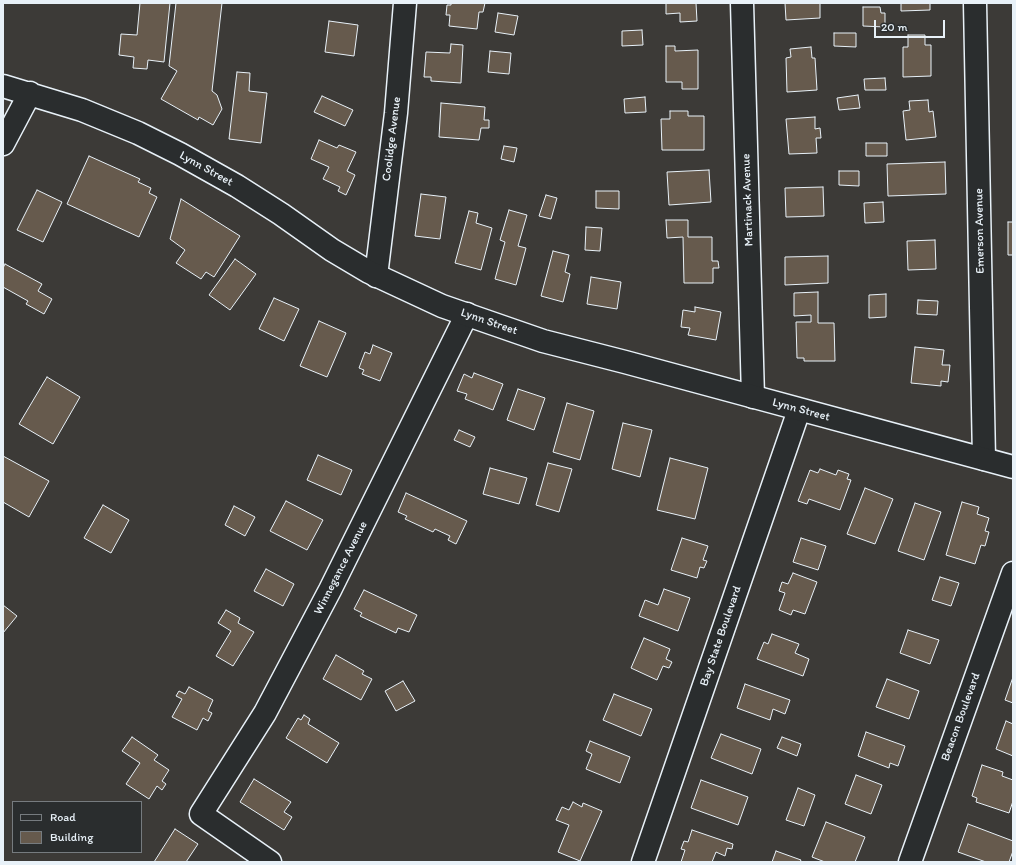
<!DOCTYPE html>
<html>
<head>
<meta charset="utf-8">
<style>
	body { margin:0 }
	#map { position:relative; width:1016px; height:865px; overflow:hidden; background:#3c3a37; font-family:Itim,sans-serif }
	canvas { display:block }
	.frame { position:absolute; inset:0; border:4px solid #e8f1f8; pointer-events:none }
	.legend { position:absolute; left:12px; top:801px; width:130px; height:52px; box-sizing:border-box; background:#2a2d2e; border:1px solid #767b7f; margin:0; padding:5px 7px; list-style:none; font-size:12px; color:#e8f1f8 }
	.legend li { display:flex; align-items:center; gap:8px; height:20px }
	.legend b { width:20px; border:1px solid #767b7f }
	.scale { position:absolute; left:874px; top:20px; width:71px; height:18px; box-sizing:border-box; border:2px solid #e8f1f8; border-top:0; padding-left:5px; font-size:12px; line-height:14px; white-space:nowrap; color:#e8f1f8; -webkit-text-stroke:3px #2a2d2e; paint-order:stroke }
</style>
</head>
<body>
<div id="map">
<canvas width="1016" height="865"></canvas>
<div class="frame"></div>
<ul class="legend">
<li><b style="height:5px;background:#2a2d2e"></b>Road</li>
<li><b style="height:11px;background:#665a4d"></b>Building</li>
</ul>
<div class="scale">20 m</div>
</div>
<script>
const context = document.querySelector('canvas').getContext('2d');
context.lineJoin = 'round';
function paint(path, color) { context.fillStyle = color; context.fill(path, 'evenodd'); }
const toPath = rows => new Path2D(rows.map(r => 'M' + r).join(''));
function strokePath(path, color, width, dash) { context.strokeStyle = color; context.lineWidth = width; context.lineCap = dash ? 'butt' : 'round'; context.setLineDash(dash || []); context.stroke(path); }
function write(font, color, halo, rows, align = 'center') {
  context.font = font + ' Itim,sans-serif'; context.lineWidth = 3; context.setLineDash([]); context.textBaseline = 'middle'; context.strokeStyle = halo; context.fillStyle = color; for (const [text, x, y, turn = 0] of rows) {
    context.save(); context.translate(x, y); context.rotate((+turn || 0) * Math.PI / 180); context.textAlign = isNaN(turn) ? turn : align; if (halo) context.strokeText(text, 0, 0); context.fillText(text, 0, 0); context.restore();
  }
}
const building = toPath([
	[140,3,170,3,164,62,148,60,147,69,133,68,134,57,119,55,121,34,137,35,140,3],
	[176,3,222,3,212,91,217,95,222,109,213,125,199,117,198,120,161,99,177,71,169,66,176,3],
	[451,3,485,3,483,12,479,12,477,29,449,26,450,15,446,15,447,5,451,5,451,3],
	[666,3,696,3,697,21,680,22,680,13,666,14,666,3],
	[785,3,820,3,820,18,786,20,785,3],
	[901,3,930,3,930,10,901,11,901,3],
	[863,7,880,7,881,13,885,13,885,27,863,26,863,7],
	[498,13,518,16,514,35,495,32,498,13],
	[329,21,358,25,354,56,325,52,329,21],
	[642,30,643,45,622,46,622,31,642,30],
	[834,33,856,33,856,47,834,46,834,33],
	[908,35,925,35,925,45,931,45,931,76,903,77,903,47,908,47,908,35],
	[451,44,463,45,461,83,431,81,431,77,424,77,426,52,450,53,451,44],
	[666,46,675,46,675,51,698,50,698,89,682,89,682,82,666,82,666,46],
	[811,47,812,58,815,58,817,90,787,92,786,58,791,57,790,49,811,47],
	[490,51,511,53,509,74,488,72,490,51],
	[237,72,250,73,249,91,267,93,261,143,229,139,237,72],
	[885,78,886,90,865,90,864,79,885,78],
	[858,95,860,108,839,110,837,98,858,95],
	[322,96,353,110,345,126,314,112,322,96],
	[645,97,646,112,625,113,624,99,645,97],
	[928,100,929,112,933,111,936,137,906,140,903,111,910,110,909,101,928,100],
	[441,103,485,107,484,120,489,120,489,128,481,128,479,140,439,137,441,103],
	[670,111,688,111,688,116,704,116,704,150,662,150,661,119,670,119,670,111],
	[815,117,815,129,820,128,821,138,816,138,817,153,789,154,786,119,815,117],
	[319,140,337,148,339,145,356,152,347,171,355,175,346,195,338,191,340,187,323,179,329,167,311,159,319,140],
	[866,143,887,143,887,156,866,156,866,143],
	[504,146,517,148,514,162,501,159,504,146],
	[89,156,140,179,138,182,151,188,149,193,157,197,139,237,67,204,89,156],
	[945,162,946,194,888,196,887,164,945,162],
	[709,170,711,202,669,205,667,172,709,170],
	[839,171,859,171,859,186,839,185,839,171],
	[823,187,824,216,786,217,785,188,823,187],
	[37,190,62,202,43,242,17,230,37,190],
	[596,191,619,191,619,209,596,208,596,191],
	[421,194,446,197,440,239,415,236,421,194],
	[546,195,557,198,551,219,539,216,546,195],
	[181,199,240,236,214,277,206,272,201,279,176,263,185,250,170,239,181,199],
	[883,202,884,222,865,223,864,203,883,202],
	[509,210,527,215,518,246,526,248,516,285,495,279,505,242,500,240,509,210],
	[469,211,478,213,476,223,492,228,481,270,455,263,469,211],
	[666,220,688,220,688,237,712,237,712,261,718,261,719,268,713,268,713,283,684,283,683,237,667,238,666,220],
	[1008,222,1013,222,1013,255,1008,255,1008,222],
	[586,227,602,228,600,251,585,250,586,227],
	[935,240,936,269,908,270,907,241,935,240],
	[553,251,569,255,565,272,570,274,563,302,541,296,553,251],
	[828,256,828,283,785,285,785,257,828,256],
	[235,259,256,274,230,310,209,295,235,259],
	[5,264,42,284,38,291,52,299,44,314,26,304,28,301,3,287,3,268,5,264],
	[591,277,621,282,617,309,587,304,591,277],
	[818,292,818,323,834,323,835,361,804,361,804,358,797,358,796,322,811,322,811,315,794,316,794,293,818,292],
	[886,294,886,317,869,318,869,295,886,294],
	[274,298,299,309,284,341,259,329,274,298],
	[918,300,938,301,937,315,917,314,918,300],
	[695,307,721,312,716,340,688,335,690,328,681,327,683,310,695,312,695,307],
	[319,321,346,333,327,377,300,366,319,321],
	[373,345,392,353,380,381,362,374,364,370,359,368,365,352,370,354,373,345],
	[915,347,944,350,942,365,950,365,948,382,941,381,941,386,911,383,915,347],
	[474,373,503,384,493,410,465,399,467,394,457,391,464,374,472,378,474,373],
	[47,377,80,397,53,444,19,424,47,377],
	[518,389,545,398,534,430,507,420,518,389],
	[567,403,594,411,580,460,553,452,567,403],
	[623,423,652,430,640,477,612,469,623,423],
	[459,430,475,437,470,447,454,440,459,430],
	[318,455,352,470,341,495,307,480,318,455],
	[3,456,49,481,29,517,3,502,3,456],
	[670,458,708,468,695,519,657,510,670,458],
	[548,463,572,469,559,512,536,505,548,463],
	[490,468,527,478,519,504,483,494,490,468],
	[820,469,836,475,838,470,849,474,847,479,851,480,840,510,809,499,807,504,798,501,810,470,818,473,820,469],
	[865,488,893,499,875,544,847,534,865,488],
	[406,493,467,521,456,544,448,540,450,536,435,529,433,532,405,519,407,516,398,512,406,493],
	[286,501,323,520,307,550,270,531,286,501],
	[962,502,979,507,977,514,989,518,985,531,989,532,985,546,981,545,975,564,946,555,962,502],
	[915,503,941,512,924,560,898,551,915,503],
	[103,505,129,520,111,553,84,538,103,505],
	[234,506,255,517,245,536,225,525,234,506],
	[682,538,708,546,703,560,707,561,704,568,700,567,697,578,671,570,682,538],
	[801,538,826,546,818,570,793,562,801,538],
	[266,569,294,584,283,606,254,591,266,569],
	[793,573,817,582,805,614,793,610,791,615,779,610,785,593,779,591,782,582,788,584,793,573],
	[940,577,959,583,951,606,932,600,940,577],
	[664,589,690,598,678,631,639,616,645,600,658,605,664,589],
	[364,590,417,615,409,632,398,628,396,633,360,616,362,613,354,609,364,590],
	[3,605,17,616,3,633,3,605],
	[226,610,240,618,238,623,254,632,233,666,216,656,231,631,218,623,226,610],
	[908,630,939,640,930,664,900,653,908,630],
	[772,634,799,644,795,653,809,659,803,676,757,659,764,642,768,644,772,634],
	[644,638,670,649,666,659,672,662,669,668,663,666,657,680,631,668,644,638],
	[336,655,364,671,362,674,372,679,361,700,323,679,336,655],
	[1013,677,1013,703,1005,700,1013,677],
	[887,679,919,691,909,719,876,707,887,679],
	[403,681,415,701,396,711,385,691,403,681],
	[745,684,790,700,785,714,773,709,770,720,737,708,745,684],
	[189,687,213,700,208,711,212,713,208,721,203,718,197,730,172,717,182,699,176,696,179,691,185,694,189,687],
	[614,694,652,709,641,736,603,720,614,694],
	[304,715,310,719,308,724,339,743,327,763,286,738,298,718,301,720,304,715],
	[1006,721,1013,724,1013,756,996,749,1006,721],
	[866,732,905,746,898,766,890,763,889,768,858,756,866,732],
	[721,734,761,749,752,774,711,758,721,734],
	[132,737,158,755,154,760,169,770,162,781,166,784,162,790,157,786,149,799,126,784,140,763,122,751,132,737],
	[782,737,801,744,797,756,777,748,782,737],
	[590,741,630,757,620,783,586,769,592,754,586,751,590,741],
	[982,765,1003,772,1002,776,1013,780,1013,801,1009,813,976,802,977,798,972,796,982,765],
	[856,775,882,785,871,814,845,804,856,775],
	[254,779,291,802,284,812,292,817,284,830,240,802,254,779],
	[701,780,748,797,738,825,691,808,701,780],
	[798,788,815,795,804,826,786,820,798,788],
	[573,802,582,807,583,803,602,811,580,861,558,852,569,825,556,820,562,807,569,810,573,802],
	[826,822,865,837,855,862,825,862,812,857,826,822],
	[968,824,1013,841,1013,851,1009,862,986,862,958,852,968,824],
	[175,829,198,844,186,862,154,862,175,829],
	[692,830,733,844,732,849,727,848,725,856,716,852,712,862,713,862,681,862,685,850,681,849,684,841,688,842,692,830],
	[776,851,801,860,800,862,772,862,776,851]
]);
const minor = toPath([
	[742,3,753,397],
	[975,3,984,459],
	[376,276,396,113,405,3],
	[270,862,201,814,265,713,330,590,467,314],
	[643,862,799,410],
	[910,862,1013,573]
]);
const secondary = toPath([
	[3,86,82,110,138,133,180,154,237,186,281,214,332,250,369,272,442,306,543,341,625,362,1013,467],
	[3,144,30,93]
]);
const streetNames = [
	["Coolidge Avenue",392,139,-83],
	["Lynn Street",206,169,29],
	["Martinack Avenue",748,200,-92],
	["Emerson Avenue",980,231,-91],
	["Lynn Street",489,322,19],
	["Lynn Street",801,410,15],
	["Winnegance Avenue",341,568,-63],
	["Bay State Boulevard",721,636,-71],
	["Beacon Boulevard",961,717,-70]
];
paint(building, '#665a4d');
strokePath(building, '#e8f1f8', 1);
strokePath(minor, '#e8f1f8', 25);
strokePath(secondary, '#e8f1f8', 25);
strokePath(minor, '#2a2d2e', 22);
strokePath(secondary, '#2a2d2e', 22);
write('12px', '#e8f1f8', '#2a2d2e', streetNames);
</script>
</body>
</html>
